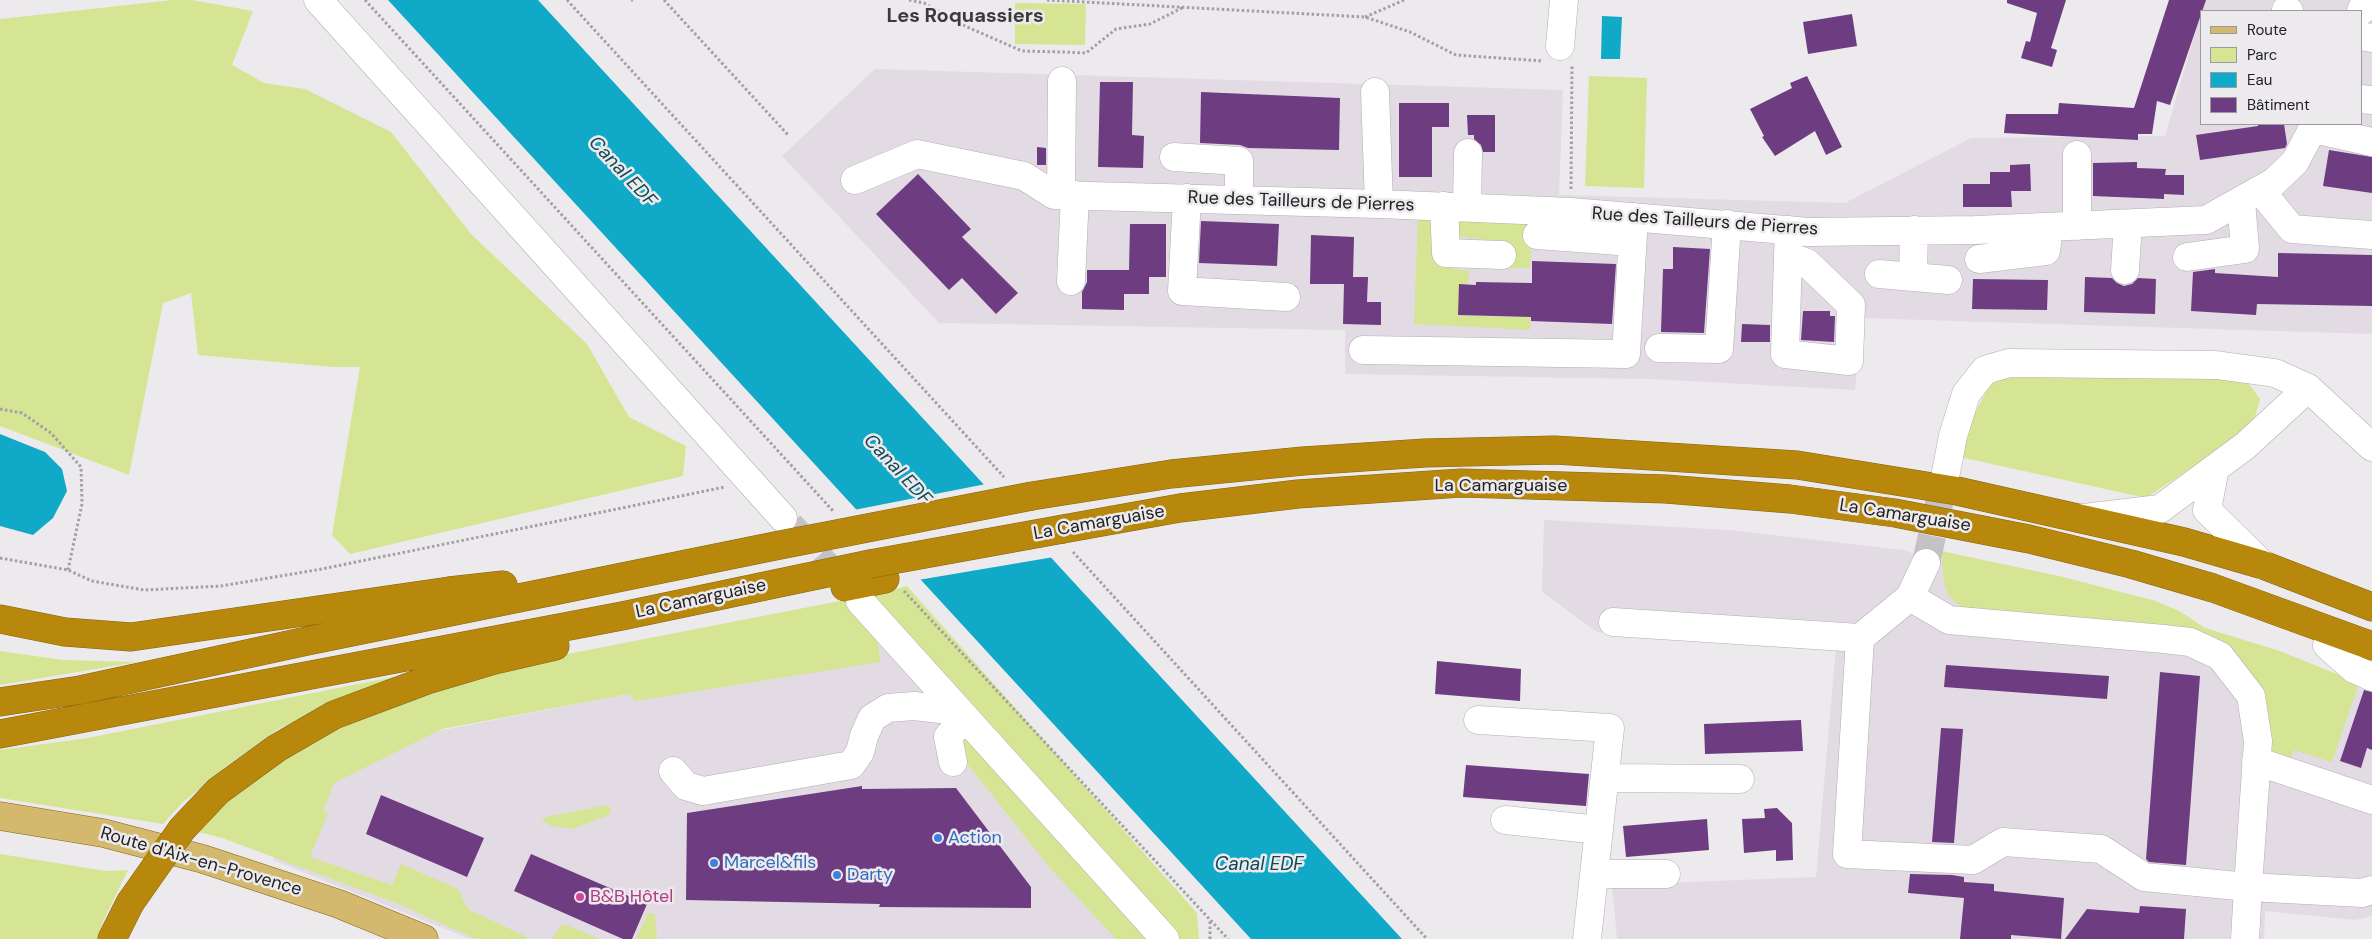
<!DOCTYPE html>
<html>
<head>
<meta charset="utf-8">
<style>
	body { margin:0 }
	#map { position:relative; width:2372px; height:939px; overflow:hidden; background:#eceaed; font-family:"DM Sans",sans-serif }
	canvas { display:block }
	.legend { position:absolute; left:2200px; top:10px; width:162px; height:115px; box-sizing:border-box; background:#eceaed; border:1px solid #9b9a9c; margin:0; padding:6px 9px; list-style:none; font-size:15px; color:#222122 }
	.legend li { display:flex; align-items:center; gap:10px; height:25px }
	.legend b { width:25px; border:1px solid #9b9a9c }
</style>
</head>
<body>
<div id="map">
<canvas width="2372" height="939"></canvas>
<ul class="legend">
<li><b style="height:6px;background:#d4b86d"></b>Route</li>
<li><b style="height:14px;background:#d5e594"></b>Parc</li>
<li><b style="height:14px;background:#10aac8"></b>Eau</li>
<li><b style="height:14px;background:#6d3c81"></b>Bâtiment</li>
</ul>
</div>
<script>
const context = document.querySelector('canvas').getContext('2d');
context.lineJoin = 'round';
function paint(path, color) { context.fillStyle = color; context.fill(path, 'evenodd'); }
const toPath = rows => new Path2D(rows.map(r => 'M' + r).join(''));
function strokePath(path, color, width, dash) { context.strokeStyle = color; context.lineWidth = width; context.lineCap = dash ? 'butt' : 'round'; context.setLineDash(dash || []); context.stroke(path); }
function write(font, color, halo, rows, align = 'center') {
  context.font = font + ' "DM Sans",sans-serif'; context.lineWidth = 5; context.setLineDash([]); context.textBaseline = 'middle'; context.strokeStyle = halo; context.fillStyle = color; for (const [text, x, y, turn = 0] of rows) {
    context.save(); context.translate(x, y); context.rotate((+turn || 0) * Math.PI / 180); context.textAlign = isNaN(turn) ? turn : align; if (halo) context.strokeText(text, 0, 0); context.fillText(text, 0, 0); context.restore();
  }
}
const built = toPath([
	[2205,0,2372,0,2372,334,1861,318,1855,390,1651,379,1345,374,1345,330,939,323,782,156,875,69,1563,90,1559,195,1845,203,1971,138,2165,136,2201,13,2201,124,2361,124,2361,11,2201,11],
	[1544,520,1730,530,1903,550,2226,641,2372,693,2372,916,2355,920,2265,911,2264,939,1617,939,1612,885,1816,877,1836,646,1597,632,1542,592],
	[887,644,1151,939,470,939,273,860,278,844,319,754]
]);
const green = toPath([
	[173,0,192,0,253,11,232,65,264,83,305,89,391,132,471,234,587,344,629,417,686,446,683,476,350,554,332,535,360,367,333,367,198,355,191,293,163,303,129,475,0,426,0,19],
	[1015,3,1086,4,1085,45,1015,44],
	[1589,76,1647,78,1644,188,1585,186],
	[1418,215,1437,216,1438,266,1469,271,1468,284,1459,284,1458,315,1511,317,1531,306,1530,330,1414,324],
	[1455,217,1532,219,1530,268,1509,268,1509,255,1504,247,1505,242,1455,236],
	[2018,368,2229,376,2249,384,2260,399,2254,420,2233,440,2146,498,1960,457,1971,421,1990,384],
	[1941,551,2059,576,2156,601,2181,612,2205,628,2280,651,2359,683,2332,762,2294,750,2289,764,2272,754,2270,733,2230,651,1964,609,1949,597,1944,583],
	[907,586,1197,913,1199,939,1179,939,869,596],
	[855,598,877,625,880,662,635,701,629,694,442,729,334,783,323,811,328,813,310,857,392,885,401,864,458,889,468,909,527,937,526,939,476,939,396,903,222,838,191,830,261,767,380,705,547,658],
	[0,651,63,660,137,662,0,685],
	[393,677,395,678,278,729,228,765,182,803,163,824,0,798,0,750,88,738],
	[966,733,1151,939,1116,939,1049,867,955,748],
	[608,805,611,810,609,815,573,829,551,826,541,818],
	[0,854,106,871,128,870,104,919,97,939,0,939],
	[648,913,655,914,657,939,636,939],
	[561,925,565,926,566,925,600,939,552,939]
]);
const water = toPath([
	[388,0,538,0,1402,939,1251,939],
	[1602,16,1622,17,1620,59,1601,59],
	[0,434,45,452,62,469,67,491,53,518,33,535,0,526]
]);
const pier = toPath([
	[986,484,1054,557,918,580,854,510]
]);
const building = toPath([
	[2007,0,2066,0,2051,48,2057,50,2052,67,2021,58,2026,41,2030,42,2037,13,2007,3],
	[2169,0,2206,0,2170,105,2157,101,2152,134,2138,134,2138,140,2004,133,2006,114,2058,114,2059,103,2134,108],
	[1852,14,1857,46,1808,54,1803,22],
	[1807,76,1842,147,1826,155,1815,131,1775,156,1762,137,1764,136,1750,109,1792,88,1790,83],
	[1100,82,1133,82,1132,135,1144,136,1143,168,1098,167],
	[1201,92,1340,98,1339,150,1248,148,1240,145,1200,143],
	[1399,103,1449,103,1449,127,1432,127,1432,177,1399,177],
	[1467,115,1495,115,1495,152,1483,152,1481,145,1474,139,1474,135,1468,135],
	[2258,124,2284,124,2287,144,2285,148,2200,160,2196,135,2258,126],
	[1037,147,1046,148,1046,165,1037,165],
	[2329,150,2372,157,2372,193,2323,186],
	[2137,162,2137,168,2166,169,2165,175,2184,175,2184,195,2164,194,2164,199,2093,196,2093,163],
	[2030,164,2031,191,2011,191,2012,207,1963,207,1963,184,1990,184,1990,172,2010,172,2010,165],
	[918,174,971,229,962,237,1018,293,996,314,962,278,949,290,876,214],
	[1201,221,1279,224,1277,266,1199,263],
	[1130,224,1166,224,1166,277,1149,277,1149,294,1124,294,1124,310,1082,309,1082,292,1087,282,1087,270,1129,270],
	[1311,235,1354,237,1353,277,1368,277,1367,302,1381,302,1381,325,1343,324,1344,284,1310,284],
	[1673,247,1710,249,1704,333,1661,332,1663,269,1673,269],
	[2278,253,2372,255,2372,306,2257,304,2256,315,2191,311,2193,272,2215,269,2215,273,2278,277],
	[1532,261,1616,264,1612,324,1531,321,1531,317,1458,315,1459,284,1476,285,1476,282,1532,283],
	[2085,277,2112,278,2117,283,2124,286,2132,284,2138,278,2156,279,2155,314,2084,312],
	[1973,279,2048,280,2047,310,1972,309],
	[1803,311,1830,311,1830,316,1835,316,1834,342,1801,340],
	[1742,324,1770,325,1770,342,1741,342],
	[1437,661,1521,669,1520,701,1435,694],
	[1946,665,2109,676,2107,699,1944,687],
	[2160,672,2200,676,2186,865,2149,862,2146,859],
	[2364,690,2372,692,2372,750,2367,748,2361,768,2340,761],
	[1801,720,1803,751,1705,754,1704,724],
	[1941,728,1963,729,1954,843,1932,842],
	[1466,765,1589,774,1586,806,1463,797],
	[862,786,862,789,956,788,1031,887,1031,908,879,907,880,904,686,900,687,813],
	[381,795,484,838,467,877,366,834],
	[1777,808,1792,823,1793,860,1776,861,1776,850,1744,853,1742,819,1765,818,1764,809],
	[1707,819,1709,850,1626,857,1623,826],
	[531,854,647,904,632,939,623,939,514,891],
	[1910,874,1952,875,1964,877,1964,882,1994,884,1994,891,2064,898,2061,939,2011,935,2011,939,1960,939,1964,898,1908,893],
	[2140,906,2186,909,2184,939,2065,939,2087,909,2139,913]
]);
const minorTunnel = toPath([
	[790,525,847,588],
	[1926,563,1946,472]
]);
const path = toPath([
	[365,0,834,512],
	[567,0,1004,477],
	[631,0,633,0],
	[664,0,789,136],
	[909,0,924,3,965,26,1022,51,1062,52,1086,53,1116,29,1150,24,1184,7],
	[1047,0,1365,17,1410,32,1456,55,1543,61],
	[1365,17,1404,0],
	[1571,189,1572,65],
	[0,409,22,413,51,433,81,467,82,504,68,570],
	[1073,552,1427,939],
	[0,558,68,570,92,581,144,590,221,586,322,569,725,487],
	[904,591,1228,939],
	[1210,939,1210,920]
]);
const minor = toPath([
	[318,0,783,518],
	[2286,10,2289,11],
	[2361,11,2366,0],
	[2361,36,2372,38],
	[1560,46,1564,0],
	[1375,92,1379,204],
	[2361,99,2372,100],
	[2314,129,2372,142],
	[2077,155,2077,226],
	[1174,157,1239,161,1239,200],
	[855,180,917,154,1024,176,1054,195,1379,204,1571,212,1809,232,1975,230,2206,220,2274,182,2295,162,2315,124],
	[2260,190,2292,229,2372,235],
	[1061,195,1062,81],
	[1187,198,1182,291,1286,297],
	[1444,206,1446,253,1502,255],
	[1467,207,1468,153],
	[1537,235,1632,242],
	[1788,256,1807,263,1851,305,1849,361,1785,354,1788,256,1789,230],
	[2187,257,2245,249,2241,201],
	[1979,259,2046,251,2049,227],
	[2125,270,2128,224],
	[1879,274,1948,280],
	[1913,277,1914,230],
	[1071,281,1075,195],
	[1659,348,1719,349,1727,224],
	[1363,350,1626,354,1634,217],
	[2215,468,2207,510,2263,565],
	[1946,472,1953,436,1966,394,1985,370,2009,363,2216,365,2275,373,2308,388,2372,447],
	[2084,518,2160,509,2245,446,2308,388],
	[1910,597,1926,563],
	[860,601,1165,939],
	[1613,622,1860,638],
	[2327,645,2354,669,2372,677],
	[1478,720,1610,728,1587,939],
	[2256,761,2372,800],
	[953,762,948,737,964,718],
	[673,771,686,786,703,791,851,765,860,752,864,736,872,718,888,708,914,706,958,711],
	[1605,778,1740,779],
	[1505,820,1599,830],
	[1594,874,1666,874],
	[2245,939,2248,887,2258,741,2251,696,2220,656,2190,642,2164,639,1949,620,1910,597,1860,638,1847,854,1973,860,2003,842,2101,849,2144,877,2248,887,2362,893,2372,890]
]);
const major = toPath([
	[0,816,103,833,203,859,339,904,424,939]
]);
const highway = toPath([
	[1032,496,1171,474,1303,461,1425,453,1555,450,1797,465,1957,491,2184,542,2263,565,2372,607],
	[1063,529,1180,508,1298,494,1461,483,1666,489,1790,499,1895,513,2029,539,2131,564,2213,588,2372,646],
	[845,587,885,579],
	[0,619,65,632,131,637,449,591,503,585],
	[0,702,80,690,307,641,780,545],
	[0,734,622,616,870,564],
	[182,829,218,791,277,748,334,715,430,679,494,660,555,646],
	[112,939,130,903]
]);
const highwayBridge = toPath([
	[780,545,1032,496],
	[870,564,1063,529],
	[130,903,182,829]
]);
const markers = [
	[938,838,5,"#3f7fe0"],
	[714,863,5,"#3f7fe0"],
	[837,875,5,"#3f7fe0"],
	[580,897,5,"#d1479c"]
];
const streetNames = [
	["Rue des Tailleurs de Pierres",1301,202,2],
	["Rue des Tailleurs de Pierres",1705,222,4],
	["La Camarguaise",1501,486],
	["La Camarguaise",1905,516,9],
	["La Camarguaise",1099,523,-10],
	["La Camarguaise",701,599,-12],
	["Route d'Aix-en-Provence",201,862,16]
];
const shopNames = [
	["Action",948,838],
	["Marcel&fils",724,863],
	["Darty",847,875]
];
const hotelNames = [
	["B&B Hôtel",590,897]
];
const waterNames = [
	["Canal EDF",622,172,47],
	["Canal EDF",897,470,47],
	["Canal EDF",1259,865]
];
const quarterNames = [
	["Les Roquassiers",965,17]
];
paint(built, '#e3dbe4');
paint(green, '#d5e594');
paint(water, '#10aac8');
paint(pier, '#eceaed');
paint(building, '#6d3c81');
strokePath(minorTunnel, '#c4c2c4', 28, [28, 14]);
strokePath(minor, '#b0aeb0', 29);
strokePath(major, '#836413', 29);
strokePath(highway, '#836413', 29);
strokePath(path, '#a2a0a2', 3, [2.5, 2.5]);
strokePath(minor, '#fff', 28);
strokePath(major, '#d4b86d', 28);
strokePath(highway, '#b7880b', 28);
strokePath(highwayBridge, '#836413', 29, []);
strokePath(highwayBridge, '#b7880b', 28);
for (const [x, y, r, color] of markers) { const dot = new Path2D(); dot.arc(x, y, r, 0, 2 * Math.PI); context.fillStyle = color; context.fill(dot); strokePath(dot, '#eceaed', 2); }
write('18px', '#222122', '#eceaed', streetNames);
write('18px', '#366cbe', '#eceaed', shopNames, 'left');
write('18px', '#b23c85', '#eceaed', hotelNames, 'left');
write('italic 19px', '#104855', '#eceaed', waterNames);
write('bold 20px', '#3b393c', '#eceaed', quarterNames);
</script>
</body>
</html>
